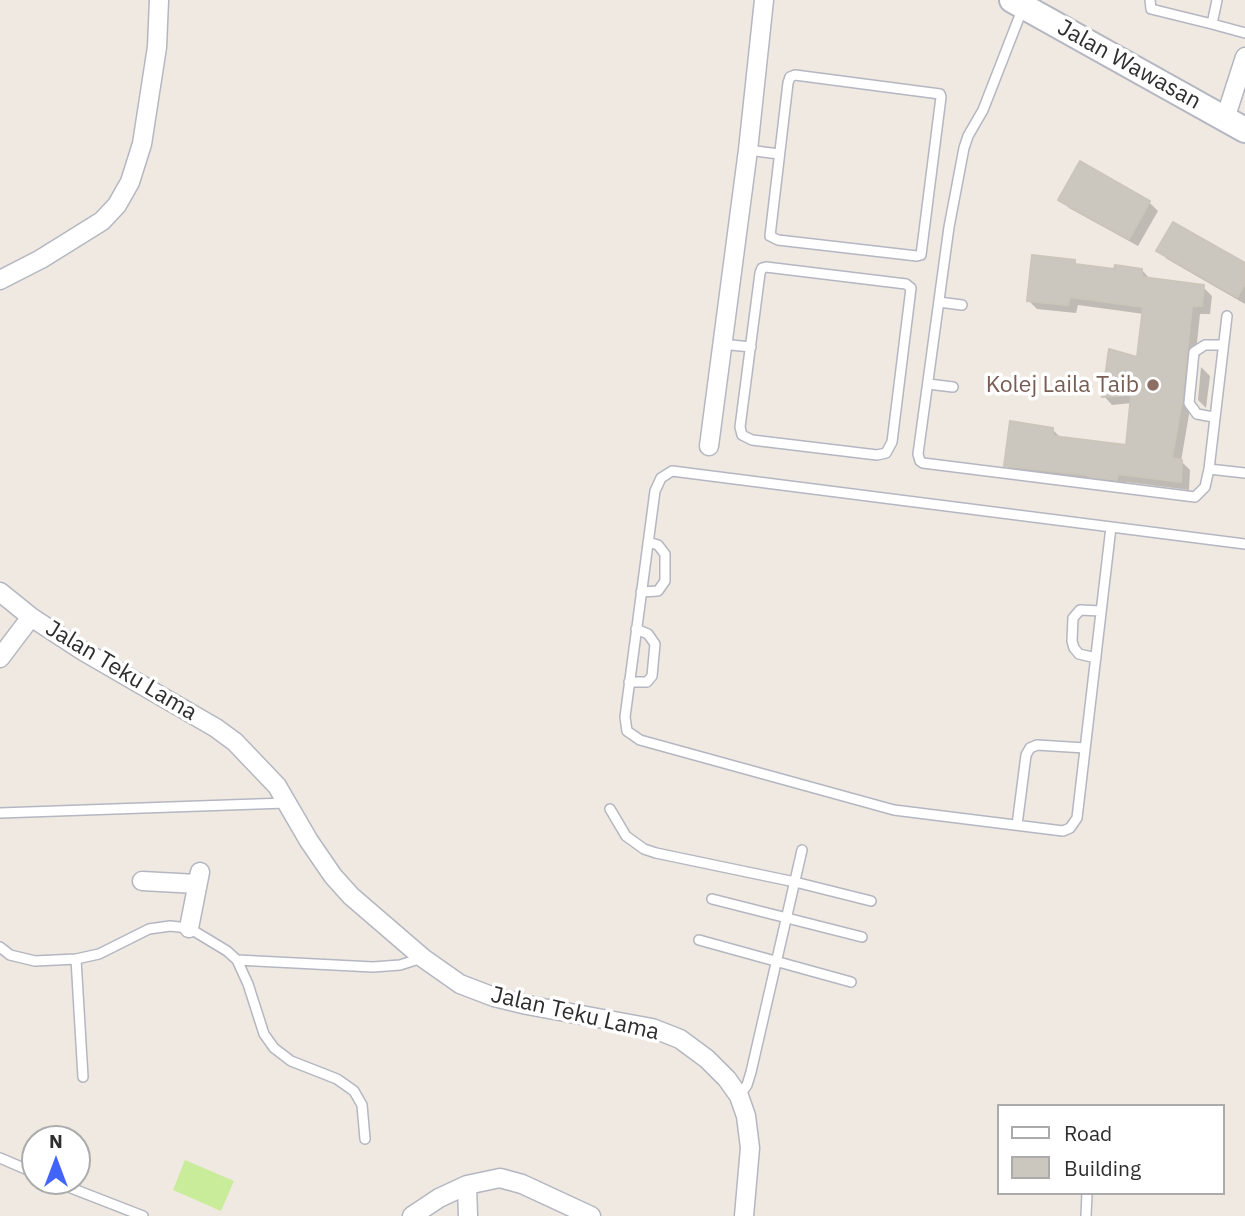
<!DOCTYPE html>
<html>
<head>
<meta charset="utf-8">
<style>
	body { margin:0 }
	#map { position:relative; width:1245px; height:1216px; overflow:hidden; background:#efe9e1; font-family:"IBM Plex Sans",sans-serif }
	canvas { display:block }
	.legend { position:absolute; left:997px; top:1104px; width:228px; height:91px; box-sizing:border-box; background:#fff; border:2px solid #ababab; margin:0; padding:9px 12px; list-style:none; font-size:21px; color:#2e2e2e }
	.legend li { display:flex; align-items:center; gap:14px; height:35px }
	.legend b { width:35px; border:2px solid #ababab }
	.north { position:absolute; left:21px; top:1125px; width:70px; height:70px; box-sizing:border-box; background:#fff; border:2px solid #ababab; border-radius:50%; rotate:0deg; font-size:19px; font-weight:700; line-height:28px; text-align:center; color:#2e2e2e }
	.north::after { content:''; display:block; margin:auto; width:24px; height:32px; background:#4264fb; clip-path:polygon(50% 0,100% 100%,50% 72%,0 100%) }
</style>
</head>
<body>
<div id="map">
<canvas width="1245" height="1216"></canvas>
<ul class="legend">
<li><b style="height:9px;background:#fff"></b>Road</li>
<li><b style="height:19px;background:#cbc7bf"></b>Building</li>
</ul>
<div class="north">N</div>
</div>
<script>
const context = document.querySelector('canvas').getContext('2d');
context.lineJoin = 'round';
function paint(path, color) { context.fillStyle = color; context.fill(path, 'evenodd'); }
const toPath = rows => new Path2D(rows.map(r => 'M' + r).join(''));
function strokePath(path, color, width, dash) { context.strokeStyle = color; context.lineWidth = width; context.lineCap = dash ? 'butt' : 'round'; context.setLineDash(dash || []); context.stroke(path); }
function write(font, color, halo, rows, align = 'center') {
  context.font = font + ' "IBM Plex Sans",sans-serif'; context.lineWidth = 7; context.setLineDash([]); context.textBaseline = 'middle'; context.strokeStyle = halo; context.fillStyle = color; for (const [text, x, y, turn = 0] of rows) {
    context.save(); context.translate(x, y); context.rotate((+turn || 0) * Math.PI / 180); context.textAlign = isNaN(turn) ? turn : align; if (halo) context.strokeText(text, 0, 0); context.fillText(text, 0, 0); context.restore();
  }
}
const pitch = toPath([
	[185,1160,234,1181,221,1211,173,1190]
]);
const shadow = toPath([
	[1080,164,1149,202,1158,211,1138,246,1069,208,1061,199],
	[1159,251,1245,265,1245,304,1167,259],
	[1074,262,1078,266,1116,271,1142,270,1150,279,1203,287,1212,296,1210,314,1200,314,1190,409,1181,461,1190,470,1189,490,1126,482,1126,488,1014,474,1006,465,1052,429,1061,438,1128,446,1132,403,1112,405,1104,396,1138,359,1144,314,1078,305,1076,313,1037,309,1028,300],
	[1201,367,1210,376,1206,408,1198,400]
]);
const building = toPath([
	[1080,161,1150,201,1129,239,1058,200,1080,161],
	[1173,222,1245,263,1245,284,1237,297,1156,251,1173,222],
	[1032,255,1075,260,1075,264,1114,269,1115,265,1142,269,1142,277,1204,285,1202,306,1192,306,1182,400,1172,458,1182,460,1181,482,1118,474,1117,480,1088,477,1088,475,1004,466,1010,421,1053,428,1053,436,1126,445,1131,395,1102,397,1109,349,1137,357,1143,307,1070,297,1068,305,1027,301,1032,255]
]);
const lane = toPath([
	[1150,0,1151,9,1212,24,1217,0],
	[1022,10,983,110,968,136,964,148,949,227,918,454,920,461,923,463,1195,497,1205,487,1209,469,1227,316],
	[1212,24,1245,33],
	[795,75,940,94,941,97,921,255,917,256,778,240,770,236,788,83,790,77,795,75],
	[748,150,779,154],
	[766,267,906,284,911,288,892,442,886,453,877,455,752,440,742,435,740,427,760,273,762,268,766,267],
	[939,302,962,305],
	[721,344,751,347],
	[928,384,953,387],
	[1213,417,1197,414,1189,403,1194,352,1205,345,1222,345],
	[1209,469,1245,473],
	[1111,527,1077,818,1070,828,1063,831,894,810,640,740,627,731,625,717,655,491,661,478,672,471,1245,544],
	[641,592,658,591,665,581,665,554,658,545,648,542],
	[1096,658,1079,654,1074,648,1072,641,1073,618,1080,610,1101,611],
	[629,682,647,682,652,676,655,644,648,634,636,629],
	[610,809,626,836,644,849,656,853,795,882,871,901],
	[0,813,285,803],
	[1017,825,1026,755,1030,748,1037,745,1085,748],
	[712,899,862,937],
	[699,940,851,982],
	[0,947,10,955,35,961,76,959,99,954,149,929,170,926,189,928,227,951,237,960,248,984,264,1034,274,1048,291,1061,337,1079,354,1091,362,1105,365,1139],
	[76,959,83,1077],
	[237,960,373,967,400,965,422,958],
	[739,1096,747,1085,751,1072,802,850],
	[0,1158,35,1173],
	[53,1181,143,1216],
	[1086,1216,1087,1193]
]);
const street = toPath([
	[1225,119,1245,57],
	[0,280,41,259,102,221,117,205,130,182,142,144,157,47,159,0],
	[709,446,748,150,764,0],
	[0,592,31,617,83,651,216,728,235,742,277,786,309,841,333,876,351,896,423,958,460,984,494,997,527,1005,652,1028,680,1039,707,1059,727,1079,739,1096,746,1116,750,1148,744,1216],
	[0,658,31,617],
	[142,881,197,884],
	[189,928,200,872],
	[467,1185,468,1216],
	[412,1216,439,1198,467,1185,500,1178,522,1184,591,1216]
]);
const secondary = toPath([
	[1012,0,1245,130]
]);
const markers = [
	[1153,385,7,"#8d6e63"]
];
const streetNames = [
	["Jalan Wawasan",1129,65,29],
	["Jalan Teku Lama",121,671,31],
	["Jalan Teku Lama",575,1014,13]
];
const educationNames = [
	["Kolej Laila Taib",1139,385]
];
paint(pitch, '#c9ec9a');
paint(shadow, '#0003');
paint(building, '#cbc7bf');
strokePath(building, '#cbc5ba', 2);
strokePath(lane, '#b4b7c1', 12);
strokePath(street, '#b4b7c1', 21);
strokePath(secondary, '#b4b7c1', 28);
strokePath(lane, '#fff', 9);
strokePath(street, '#fff', 18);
strokePath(secondary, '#fff', 24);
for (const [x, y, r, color] of markers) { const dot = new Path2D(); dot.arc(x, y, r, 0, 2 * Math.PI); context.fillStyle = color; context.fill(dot); strokePath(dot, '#fff', 2.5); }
write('23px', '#2e2e2e', '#fff', streetNames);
write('23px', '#785e54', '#fff', educationNames, 'right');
</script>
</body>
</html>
